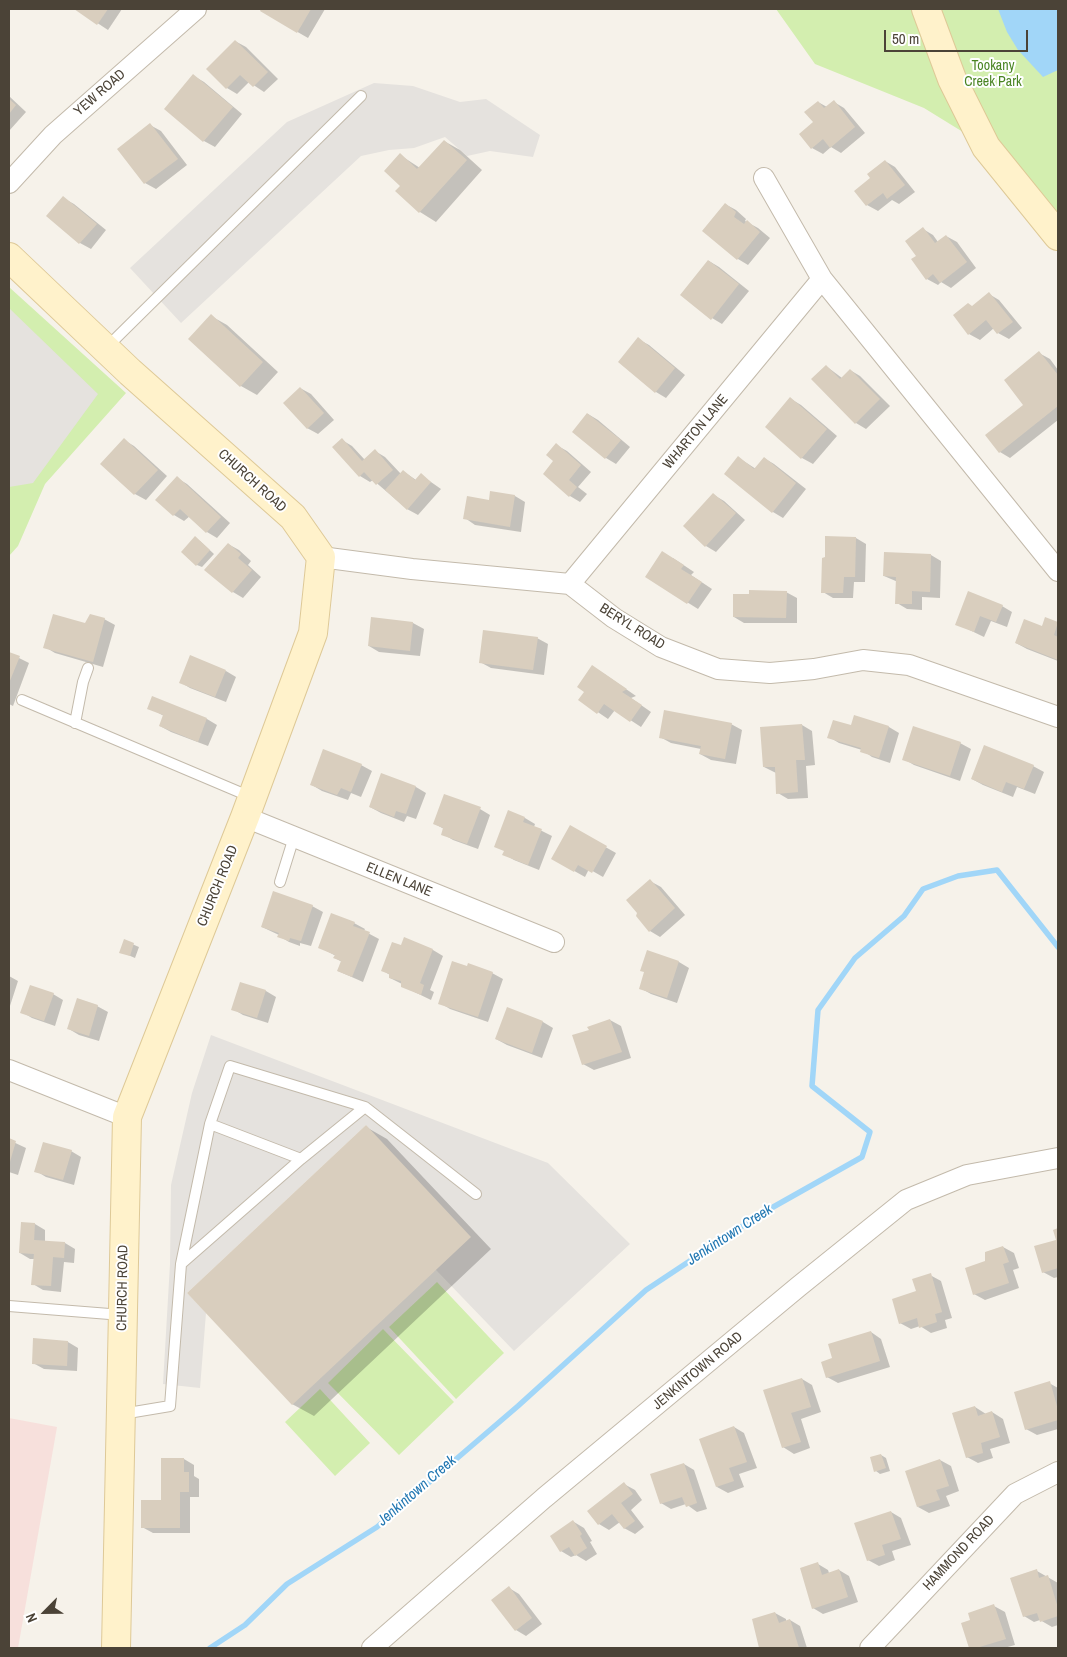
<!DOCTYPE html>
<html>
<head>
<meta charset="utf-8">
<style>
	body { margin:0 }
	#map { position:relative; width:1067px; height:1657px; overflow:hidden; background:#f6f2ea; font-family:"Archivo Narrow",sans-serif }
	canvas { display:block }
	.frame { position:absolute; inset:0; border:10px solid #4b4337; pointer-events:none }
	.north { position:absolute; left:20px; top:1587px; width:50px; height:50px; -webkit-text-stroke:4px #fff; paint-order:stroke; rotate:247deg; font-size:14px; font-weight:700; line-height:20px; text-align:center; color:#4b4337 }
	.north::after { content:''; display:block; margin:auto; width:18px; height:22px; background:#4b4337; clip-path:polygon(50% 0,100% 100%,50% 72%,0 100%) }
	.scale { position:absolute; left:884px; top:30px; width:144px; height:22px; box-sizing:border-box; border:2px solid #4b4337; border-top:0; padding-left:6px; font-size:15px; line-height:18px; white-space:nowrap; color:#4b4337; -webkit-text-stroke:4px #fff; paint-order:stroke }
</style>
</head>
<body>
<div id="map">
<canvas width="1067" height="1657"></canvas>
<div class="frame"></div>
<div class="north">N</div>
<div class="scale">50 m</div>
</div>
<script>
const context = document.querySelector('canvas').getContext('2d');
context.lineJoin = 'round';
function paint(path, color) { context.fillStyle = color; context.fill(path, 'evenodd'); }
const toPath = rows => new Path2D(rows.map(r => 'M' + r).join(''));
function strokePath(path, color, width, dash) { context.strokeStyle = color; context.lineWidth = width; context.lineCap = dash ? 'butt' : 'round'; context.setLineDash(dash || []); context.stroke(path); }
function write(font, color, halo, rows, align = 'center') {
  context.font = font + ' "Archivo Narrow",sans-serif'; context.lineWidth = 4; context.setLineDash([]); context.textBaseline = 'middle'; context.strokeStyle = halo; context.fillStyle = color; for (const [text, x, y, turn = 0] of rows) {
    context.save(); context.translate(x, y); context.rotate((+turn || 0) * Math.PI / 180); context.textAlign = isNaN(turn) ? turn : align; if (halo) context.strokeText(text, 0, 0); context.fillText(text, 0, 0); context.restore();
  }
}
const medical = toPath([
	[9,1418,57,1427,18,1648,9,1648]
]);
const green = toPath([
	[776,9,1058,9,1058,215,1018,166,924,108,815,64],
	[9,287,126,393,45,484,18,546,9,556],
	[437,1282,504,1353,456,1399,389,1327],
	[383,1329,454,1402,399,1455,328,1383],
	[320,1389,370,1443,335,1476,285,1422]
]);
const parking = toPath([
	[374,83,413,86,460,102,486,99,540,135,533,157,490,151,467,156,445,137,414,148,389,150,361,156,181,323,130,268,287,122],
	[9,308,98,394,33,483,9,487],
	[211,1035,548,1163,630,1244,514,1351,436,1270,366,1125,187,1293,206,1313,200,1388,163,1384,170,1264,171,1185,192,1093]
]);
const water = toPath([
	[998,9,1058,9,1058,70,1043,77,1018,50,1007,32]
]);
const shadow = toPath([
	[76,9,122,9,108,30],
	[263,9,325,9,308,38,261,11],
	[235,41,246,47,278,79,264,92,249,82,237,94,227,88],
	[194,76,204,82,242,114,215,147,204,141,165,109],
	[9,96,26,112,9,131],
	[818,102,827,107,834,102,844,108,865,133,841,153,831,147,823,154,812,148,801,134,814,122],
	[150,125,161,131,187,165,156,189,145,183,119,149],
	[444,141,460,150,482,170,436,222,420,212,397,191,402,186,400,155,420,168],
	[885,161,895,167,915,192,899,204,892,200,878,211,867,205,856,191,872,178],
	[63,198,74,204,106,230,91,249,80,243,48,216],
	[725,204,736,210,746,219,745,221,758,228,770,238,748,265,738,259,704,231],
	[923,229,933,235,938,242,946,236,957,242,976,268,951,288,941,282,938,285,927,279,918,256],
	[709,261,719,267,749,291,722,324,712,318],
	[989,294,999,300,1022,328,1009,339,998,333,994,328,980,340,969,334,972,307],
	[211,316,227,325,278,372,257,395,241,386],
	[638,339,649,345,685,375,666,398,656,392],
	[1039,353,1050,359,1058,370,1058,420,1010,458,1000,452,987,436,1025,405],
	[826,366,842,378,850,370,860,376,890,406,866,429,856,423],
	[300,388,311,394,334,420,318,434,307,428],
	[791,399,801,405,837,436,813,464,802,458],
	[588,414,598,420,630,447,616,464,606,458,574,432],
	[124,440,134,446,167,476,146,500,135,494,102,464],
	[342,440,352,446,365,460,375,451,385,457,401,474,403,471,416,480,421,475,441,489,418,515,407,509,373,480,370,482,360,476],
	[556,445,567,451,591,472,578,487,587,494,580,502,570,496,555,461],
	[739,458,756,469,764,458,774,464,806,489,783,518,773,512],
	[177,478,187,484,230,523,217,538,207,532,190,516,184,521,174,515,157,500],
	[491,492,515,496,525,502,521,532,475,525,465,518,490,501],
	[714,495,724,501,745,520,716,552,706,546],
	[856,538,866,544,865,582,854,582,853,598,833,598,823,592],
	[200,541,214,554,202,567,197,565],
	[228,544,239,550,251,561,248,565,261,577,243,598,233,592,206,570],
	[885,553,931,555,941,561,940,598,922,597,922,610,907,609,897,603,898,582,884,576],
	[673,558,694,572,691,575,712,589,698,609,647,577],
	[786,592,797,598,797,623,744,623,734,617],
	[1002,606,1012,612,1007,627,991,621,984,637,957,624],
	[372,618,413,623,424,629,420,656,379,652,369,646],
	[1046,618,1058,623,1058,661,1027,649,1016,643,1042,627],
	[104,619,115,625,103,667,55,653,45,647,85,624],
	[537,638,548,644,544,675,491,668,480,662],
	[9,653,29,663,13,706,9,704],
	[226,671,236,677,226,702,190,688,180,682],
	[603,673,636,696,631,698,651,712,641,727,615,710,608,719,580,700],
	[149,708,207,719,217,725,208,746,171,732,160,726,164,716],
	[855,716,889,727,899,733,890,763,872,757,862,750,839,743,829,737,852,727],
	[731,724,742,730,736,764,711,760,700,754,701,749,671,743,660,737],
	[802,725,812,731,815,765,806,766,808,798,788,799,778,793,776,773,764,767],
	[960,743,971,749,960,781,914,765,904,759],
	[361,765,372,771,361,797,351,793,348,800,322,791,312,785],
	[1033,766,1044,772,1035,794,1017,787,1013,797,983,785,972,779],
	[382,775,416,787,426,793,416,819,407,816,404,822,381,813,370,807],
	[480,809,490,815,478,849,453,840,443,834,444,829,435,824],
	[509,812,525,818,535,824,534,827,552,836,539,870,514,860,504,854],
	[570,827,616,853,603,877,589,869,585,877,553,859],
	[650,881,661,887,685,915,660,937,650,931],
	[312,906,323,912,311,946,300,943,300,946,289,942,279,936,279,935,262,927],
	[354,923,365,929,364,931,379,939,363,982,338,971,342,962,335,958,336,956,319,947],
	[404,939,433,950,443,956,430,990,434,992,431,1000,402,986,402,984,390,978,390,975,382,970,401,947],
	[125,941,139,947,135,958,121,952],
	[647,952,679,962,689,968,677,1003,651,994,640,988,645,972],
	[492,973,503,979,488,1022,450,1009,440,1003],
	[9,976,18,981,9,1009],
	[241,983,266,991,276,997,268,1023,243,1015,233,1009],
	[53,994,63,1000,55,1026,32,1018,22,1012],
	[97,1006,108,1012,99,1041,79,1035,69,1029],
	[507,1009,543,1022,553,1028,542,1058,507,1045,496,1039],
	[610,1020,621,1026,631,1058,594,1070,583,1064,590,1030],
	[366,1127,387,1139,491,1249,314,1416,292,1404],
	[9,1140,26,1148,18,1175,9,1172],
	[71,1151,81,1157,74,1185,46,1177,36,1171],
	[22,1223,35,1224,45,1230,45,1242,65,1243,75,1249,74,1263,64,1262,61,1292,43,1290,33,1284,34,1259,30,1259,20,1253],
	[1058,1229,1058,1277,1054,1278,1043,1272,1057,1241,1054,1231],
	[1003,1247,1014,1253,1019,1268,1013,1270,1019,1288,985,1300,974,1294,986,1262],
	[930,1275,941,1281,952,1318,945,1320,947,1328,931,1333,920,1326,911,1329,900,1323,918,1292],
	[871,1332,881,1339,890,1367,838,1383,827,1377,834,1359],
	[68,1342,78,1348,77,1371,44,1369,33,1363],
	[802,1379,812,1385,821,1412,801,1419,810,1448,794,1454,783,1447,764,1391],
	[1049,1383,1058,1388,1058,1429,1037,1435,1026,1429],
	[975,1407,986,1414,992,1412,1003,1419,1010,1443,990,1449,993,1458,978,1463,967,1457],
	[734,1427,744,1433,757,1468,739,1474,744,1487,728,1493,717,1487],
	[881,1455,886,1458,890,1471,880,1474,876,1471],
	[184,1459,194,1465,194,1476,199,1479,199,1497,190,1497,190,1533,153,1533,142,1527,162,1502],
	[940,1460,951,1466,959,1491,946,1496,950,1506,929,1513,918,1507],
	[684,1464,694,1470,707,1509,697,1512,686,1504,671,1509,661,1503],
	[624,1484,635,1490,642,1500,631,1510,644,1527,635,1534,624,1528,620,1522,609,1530,599,1524,589,1511],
	[891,1512,901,1518,911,1545,892,1551,895,1560,879,1566,868,1560],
	[574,1522,584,1528,592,1541,590,1542,597,1554,586,1561,576,1555,571,1557,561,1551],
	[818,1564,828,1570,829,1573,839,1570,849,1576,858,1602,823,1614,813,1608],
	[1037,1571,1058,1583,1058,1625,1052,1627,1040,1620,1034,1622,1024,1616],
	[509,1588,519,1594,542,1624,526,1636,516,1630],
	[994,1606,1005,1612,1015,1645,1004,1648,970,1648,963,1623,972,1621],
	[775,1613,786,1619,786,1621,790,1620,800,1626,807,1648,760,1648,756,1633]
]);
const stream = toPath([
	[210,1648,245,1625,287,1584,377,1527,518,1406,646,1290,759,1215,862,1157,870,1132,812,1086,818,1010,855,958,904,916,923,889,958,876,997,870,1058,947]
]);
const building = toPath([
	[74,9,108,9,97,25],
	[261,9,311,9,297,33,260,11],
	[235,40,268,72,253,87,240,75,226,89,206,69],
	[193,74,233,107,203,142,164,109],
	[9,99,16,105,9,114],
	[834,100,855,127,830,148,823,139,811,149,799,134,813,122,804,112,818,101,824,108],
	[150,123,178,159,144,184,117,149],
	[444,140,467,160,419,213,395,191,400,186,384,171,400,153,417,169],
	[885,160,905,185,887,199,883,193,866,206,854,191,870,178,867,174],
	[63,196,97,224,79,244,46,216],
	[725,203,736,212,734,217,744,224,747,220,760,232,737,260,702,231],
	[923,227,935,243,946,235,967,262,940,283,933,274,926,280,911,259,916,256,905,241],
	[708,260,739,284,711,320,680,295],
	[989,292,1013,322,997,334,986,320,968,335,953,315,968,303,972,306],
	[211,314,263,362,240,387,188,339],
	[638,337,675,368,655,393,618,362],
	[1039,351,1058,375,1058,406,999,453,985,435,1023,405,1004,380],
	[826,365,840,379,850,369,880,399,855,424,811,379],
	[300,387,324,413,307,429,283,403],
	[790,397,827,429,801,459,765,427],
	[587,413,621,440,605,459,572,432],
	[124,438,158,470,134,495,100,464],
	[342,438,362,461,375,449,393,470,376,485,364,472,359,477,332,447],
	[556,443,581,465,569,480,577,487,569,497,543,474,553,461,546,455],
	[738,456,754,469,764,457,796,483,772,513,724,474],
	[403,470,415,480,421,473,431,482,407,510,385,490],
	[177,476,221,517,206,533,180,509,173,516,155,500],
	[490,491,515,495,510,527,463,519,467,496,489,500],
	[713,493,736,513,705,547,683,526],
	[195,536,210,550,196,566,181,552],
	[825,536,856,537,855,577,844,577,843,593,821,593,822,558,825,557],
	[228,543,241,554,238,558,252,570,232,593,204,570],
	[662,551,684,565,681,569,702,582,687,604,645,577],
	[884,552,931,554,930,592,912,591,912,604,895,604,896,577,883,576],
	[749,590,787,591,786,618,733,617,733,594,749,594],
	[968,591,1003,605,996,622,980,616,974,632,955,625],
	[53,614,85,623,90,614,105,618,93,662,43,648],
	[371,617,413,622,410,651,368,646],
	[1045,617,1058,622,1054,635,1058,637,1058,660,1015,643,1024,619,1042,626],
	[483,630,538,637,533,670,479,663],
	[9,652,20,656,9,683],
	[190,655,226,670,215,697,179,683],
	[592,665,627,689,622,692,642,705,630,722,604,704,597,714,578,700,584,692,577,687],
	[152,696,207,718,198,742,159,726,163,715,147,709],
	[664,710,732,723,725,759,699,754,701,746,659,738],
	[854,715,889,726,879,758,860,752,861,748,827,738,833,720,851,725],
	[802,724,805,760,796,760,798,792,776,794,775,767,763,767,760,727],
	[913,726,961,742,950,776,902,760],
	[984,745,1034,765,1024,789,1006,782,1002,792,971,779],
	[323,749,362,764,351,792,341,788,337,795,310,785],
	[381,773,416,786,406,814,396,811,394,817,369,807],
	[444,794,481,807,467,844,441,835,443,828,433,824],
	[508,810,525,817,523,822,542,829,528,865,502,855,504,851,494,847],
	[570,825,607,846,592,873,578,865,574,872,551,859],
	[650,879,675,908,649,932,636,916,637,913,626,900],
	[273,891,313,905,301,941,290,938,289,941,277,937,279,933,261,927],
	[331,913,355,922,353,926,370,932,352,977,337,971,341,961,333,958,335,955,318,948],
	[404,937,433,949,420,983,424,985,421,995,401,987,401,981,389,978,389,974,381,971,392,942,401,945],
	[124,939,134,943,130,956,119,953],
	[647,950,679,961,667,998,639,989,644,972,640,971],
	[452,961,467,966,468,963,493,972,478,1017,438,1004],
	[240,982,266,990,257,1018,231,1010],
	[30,985,54,993,44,1021,20,1013],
	[77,998,98,1005,89,1036,67,1029],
	[507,1007,543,1021,532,1053,495,1039],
	[610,1019,622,1052,582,1065,572,1035,589,1030,587,1027],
	[366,1125,471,1237,292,1405,187,1293],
	[9,1138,16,1141,9,1165],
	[43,1142,72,1150,63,1180,34,1172],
	[21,1222,35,1223,34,1240,65,1242,64,1258,53,1257,51,1286,31,1285,34,1254,19,1253],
	[1058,1228,1058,1268,1042,1273,1034,1246,1056,1240,1053,1230],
	[1003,1246,1009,1262,1003,1264,1009,1283,973,1295,965,1268,985,1261,985,1252],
	[931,1273,942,1312,935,1314,937,1322,919,1328,917,1318,899,1324,892,1299,916,1291,912,1279],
	[871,1331,880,1361,826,1378,821,1362,832,1358,828,1344],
	[33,1338,68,1341,67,1366,32,1364],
	[802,1378,811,1407,791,1413,801,1442,782,1448,763,1390],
	[1050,1381,1058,1410,1058,1420,1025,1430,1014,1392],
	[975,1406,978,1416,992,1411,1000,1437,981,1443,983,1453,966,1458,952,1413],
	[734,1426,747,1462,729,1468,734,1481,716,1487,699,1439],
	[881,1454,886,1468,874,1472,870,1457],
	[161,1458,184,1458,184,1472,189,1472,189,1492,180,1492,180,1528,141,1528,141,1500,161,1500],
	[940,1459,949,1486,936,1490,940,1500,917,1507,905,1471],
	[684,1463,697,1503,686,1507,682,1497,660,1504,650,1474],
	[624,1482,633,1494,621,1503,635,1521,624,1529,612,1514,598,1525,587,1511],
	[891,1511,901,1539,882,1545,885,1555,867,1561,854,1523],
	[573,1520,582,1534,580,1536,587,1548,575,1556,569,1547,560,1552,550,1536],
	[818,1562,822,1575,839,1569,848,1597,812,1609,800,1568],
	[1037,1569,1039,1578,1048,1575,1058,1608,1058,1616,1040,1622,1037,1613,1023,1617,1010,1578],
	[509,1586,532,1618,515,1631,491,1600],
	[994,1604,1006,1639,976,1648,969,1648,961,1623,970,1620,968,1613],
	[775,1612,779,1623,790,1619,799,1648,759,1648,752,1619]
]);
const lane = toPath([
	[106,348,361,96],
	[22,700,251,797],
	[75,723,83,682,88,668],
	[280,882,294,837],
	[210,1124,301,1159],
	[181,1264,301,1159,365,1107],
	[9,1306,122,1315],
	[122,1414,170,1406,181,1264,210,1124,230,1066,365,1107,476,1194]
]);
const street = toPath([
	[764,178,822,279,1058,571],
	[9,183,53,135,196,9],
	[321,557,412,569,570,584,614,618,661,647,718,669,770,673,814,669,863,660,909,665,1058,717],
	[570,584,822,279],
	[245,817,554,942],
	[9,1070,127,1117],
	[372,1648,544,1498,798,1287,906,1200,967,1175,1058,1158],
	[870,1648,1015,1494,1058,1472]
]);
const secondary = toPath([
	[926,9,952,79,986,147,1058,236],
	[9,257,130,372,293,517,321,557,313,633,245,817,127,1117,116,1648]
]);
const parkNames = [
	["Tookany",993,66],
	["Creek Park",993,82]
];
const streetNames = [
	["YEW ROAD",100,93,-41],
	["WHARTON LANE",696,432,-50],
	["CHURCH ROAD",252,481,42],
	["BERYL ROAD",632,627,32],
	["ELLEN LANE",399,880,22],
	["CHURCH ROAD",218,886,-68],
	["CHURCH ROAD",123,1288,-89],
	["JENKINTOWN ROAD",698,1371,-40],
	["HAMMOND ROAD",959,1553,-47]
];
const waterNames = [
	["Jenkintown Creek",730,1235,-33],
	["Jenkintown Creek",417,1491,-41]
];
paint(medical, '#f7e0dc');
paint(green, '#d3eeaf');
paint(parking, '#e5e2de');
paint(water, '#a1d6f8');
paint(shadow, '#0003');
strokePath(stream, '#a1d6f8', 5.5);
paint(building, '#d9cebe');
strokePath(lane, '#c3baab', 12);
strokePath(street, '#c3baab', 22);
strokePath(secondary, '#dec997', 30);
strokePath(lane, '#fff', 10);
strokePath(street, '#fff', 20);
strokePath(secondary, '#fff2cb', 28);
write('14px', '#498422', '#fff', parkNames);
write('14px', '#4b4337', '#fff', streetNames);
write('italic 15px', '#2177b2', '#fff', waterNames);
</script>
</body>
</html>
